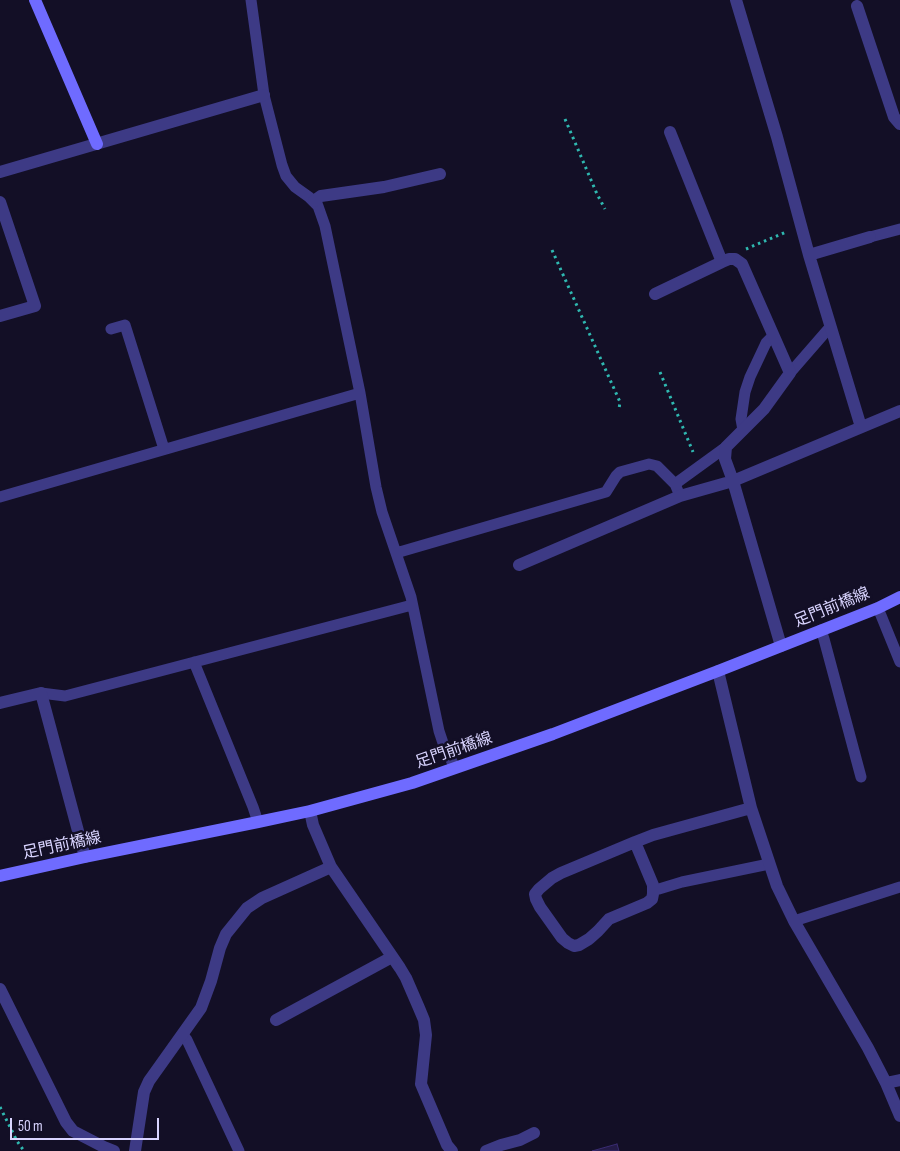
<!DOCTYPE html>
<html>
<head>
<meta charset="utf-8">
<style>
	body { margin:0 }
	#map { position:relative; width:900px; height:1151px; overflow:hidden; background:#130f26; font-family:"Sofia Sans Condensed",sans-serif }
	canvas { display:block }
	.scale { position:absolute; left:10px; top:1118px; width:149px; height:22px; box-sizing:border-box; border:2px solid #d9d4ff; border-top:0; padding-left:6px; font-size:15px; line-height:18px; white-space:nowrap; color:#d9d4ff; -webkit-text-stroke:4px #130f26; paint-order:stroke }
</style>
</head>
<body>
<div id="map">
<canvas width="900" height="1151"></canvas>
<div class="scale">50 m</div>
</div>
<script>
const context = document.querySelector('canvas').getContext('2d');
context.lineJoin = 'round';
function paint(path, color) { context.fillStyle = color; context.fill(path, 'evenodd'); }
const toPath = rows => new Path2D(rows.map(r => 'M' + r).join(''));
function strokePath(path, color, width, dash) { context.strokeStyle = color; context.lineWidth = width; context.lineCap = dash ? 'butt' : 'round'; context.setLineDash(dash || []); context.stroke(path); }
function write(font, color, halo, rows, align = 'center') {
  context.font = font + ' "Sofia Sans Condensed","Noto Sans JP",sans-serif'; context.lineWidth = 5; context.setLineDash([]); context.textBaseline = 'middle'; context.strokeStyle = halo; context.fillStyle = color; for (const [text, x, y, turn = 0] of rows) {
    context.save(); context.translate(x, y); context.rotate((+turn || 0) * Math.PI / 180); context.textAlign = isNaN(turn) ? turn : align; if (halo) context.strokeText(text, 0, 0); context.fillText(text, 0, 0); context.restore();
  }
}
const building = toPath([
	[617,1144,619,1151,592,1151,617,1144]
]);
const path = toPath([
	[565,119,597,194,605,209],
	[746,249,786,232],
	[552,250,620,402,619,409],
	[660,372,693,452],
	[0,1107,17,1141,24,1151]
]);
const lane = toPath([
	[251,0,264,95,282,165,286,176,295,187,309,197,318,206,325,226,360,393,376,487,382,512,411,597,439,731,443,743,455,768],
	[870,237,900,229],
	[111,329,125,325,164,449],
	[790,373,830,327],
	[743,430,741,419,745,392,750,377,766,343,773,336],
	[675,484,726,447],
	[0,497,360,393],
	[396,553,606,492,616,476,620,472,649,464,657,466,675,484,680,496],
	[878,608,900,662],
	[821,630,824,639,861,777],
	[194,662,253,807,258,822],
	[41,693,65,696,412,605],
	[653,889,659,889,682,882,769,864],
	[794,921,900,887],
	[183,1035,187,1040,239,1151]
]);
const street = toPath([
	[736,0,777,137,809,255,861,427],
	[857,6,894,117,900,124],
	[670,132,722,262,729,259,735,259,742,264,790,373,764,409,726,447,725,459,733,481,781,646],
	[0,172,264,95],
	[314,201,321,196,384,187,440,174],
	[0,202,35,306,0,316],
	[809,255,870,237],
	[655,294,722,262],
	[519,565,680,496,733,481,900,411],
	[718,671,751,808,777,886,794,921,868,1048,886,1083,900,1116],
	[0,703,41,693,85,857],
	[310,811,313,825,331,867,400,968,406,978,419,1008,424,1020,426,1035,421,1084,447,1145,452,1151],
	[635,842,653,885,653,894,652,899,647,903,609,919,598,931,589,939,579,945,574,946,568,943,562,938,540,907,536,899,535,894,539,889,552,878,561,873,635,842,653,835,751,808],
	[0,989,66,1122,73,1131,104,1147,114,1151],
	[276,1020,392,957],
	[886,1083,900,1080],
	[135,1151,144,1092,149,1081,201,1008,211,981,220,948,226,934,247,908,262,898,331,867],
	[486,1151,501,1145,520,1140,534,1133]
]);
const secondary = toPath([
	[35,0,97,144],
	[0,876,85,857,258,822,310,811,412,783,553,734,718,671,878,608,900,597]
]);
const streetNames = [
	["足門前橋線",832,608,-22],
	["足門前橋線",454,751,-19],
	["足門前橋線",62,846,-12]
];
paint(building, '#241b47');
strokePath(building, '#3b2d73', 1);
strokePath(path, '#2fb8b0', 3, [2.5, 4]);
strokePath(lane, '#3d3a85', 11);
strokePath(street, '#3d3a85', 12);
strokePath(secondary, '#6f6bff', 12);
write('16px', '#d9d4ff', '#130f26', streetNames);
</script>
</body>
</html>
